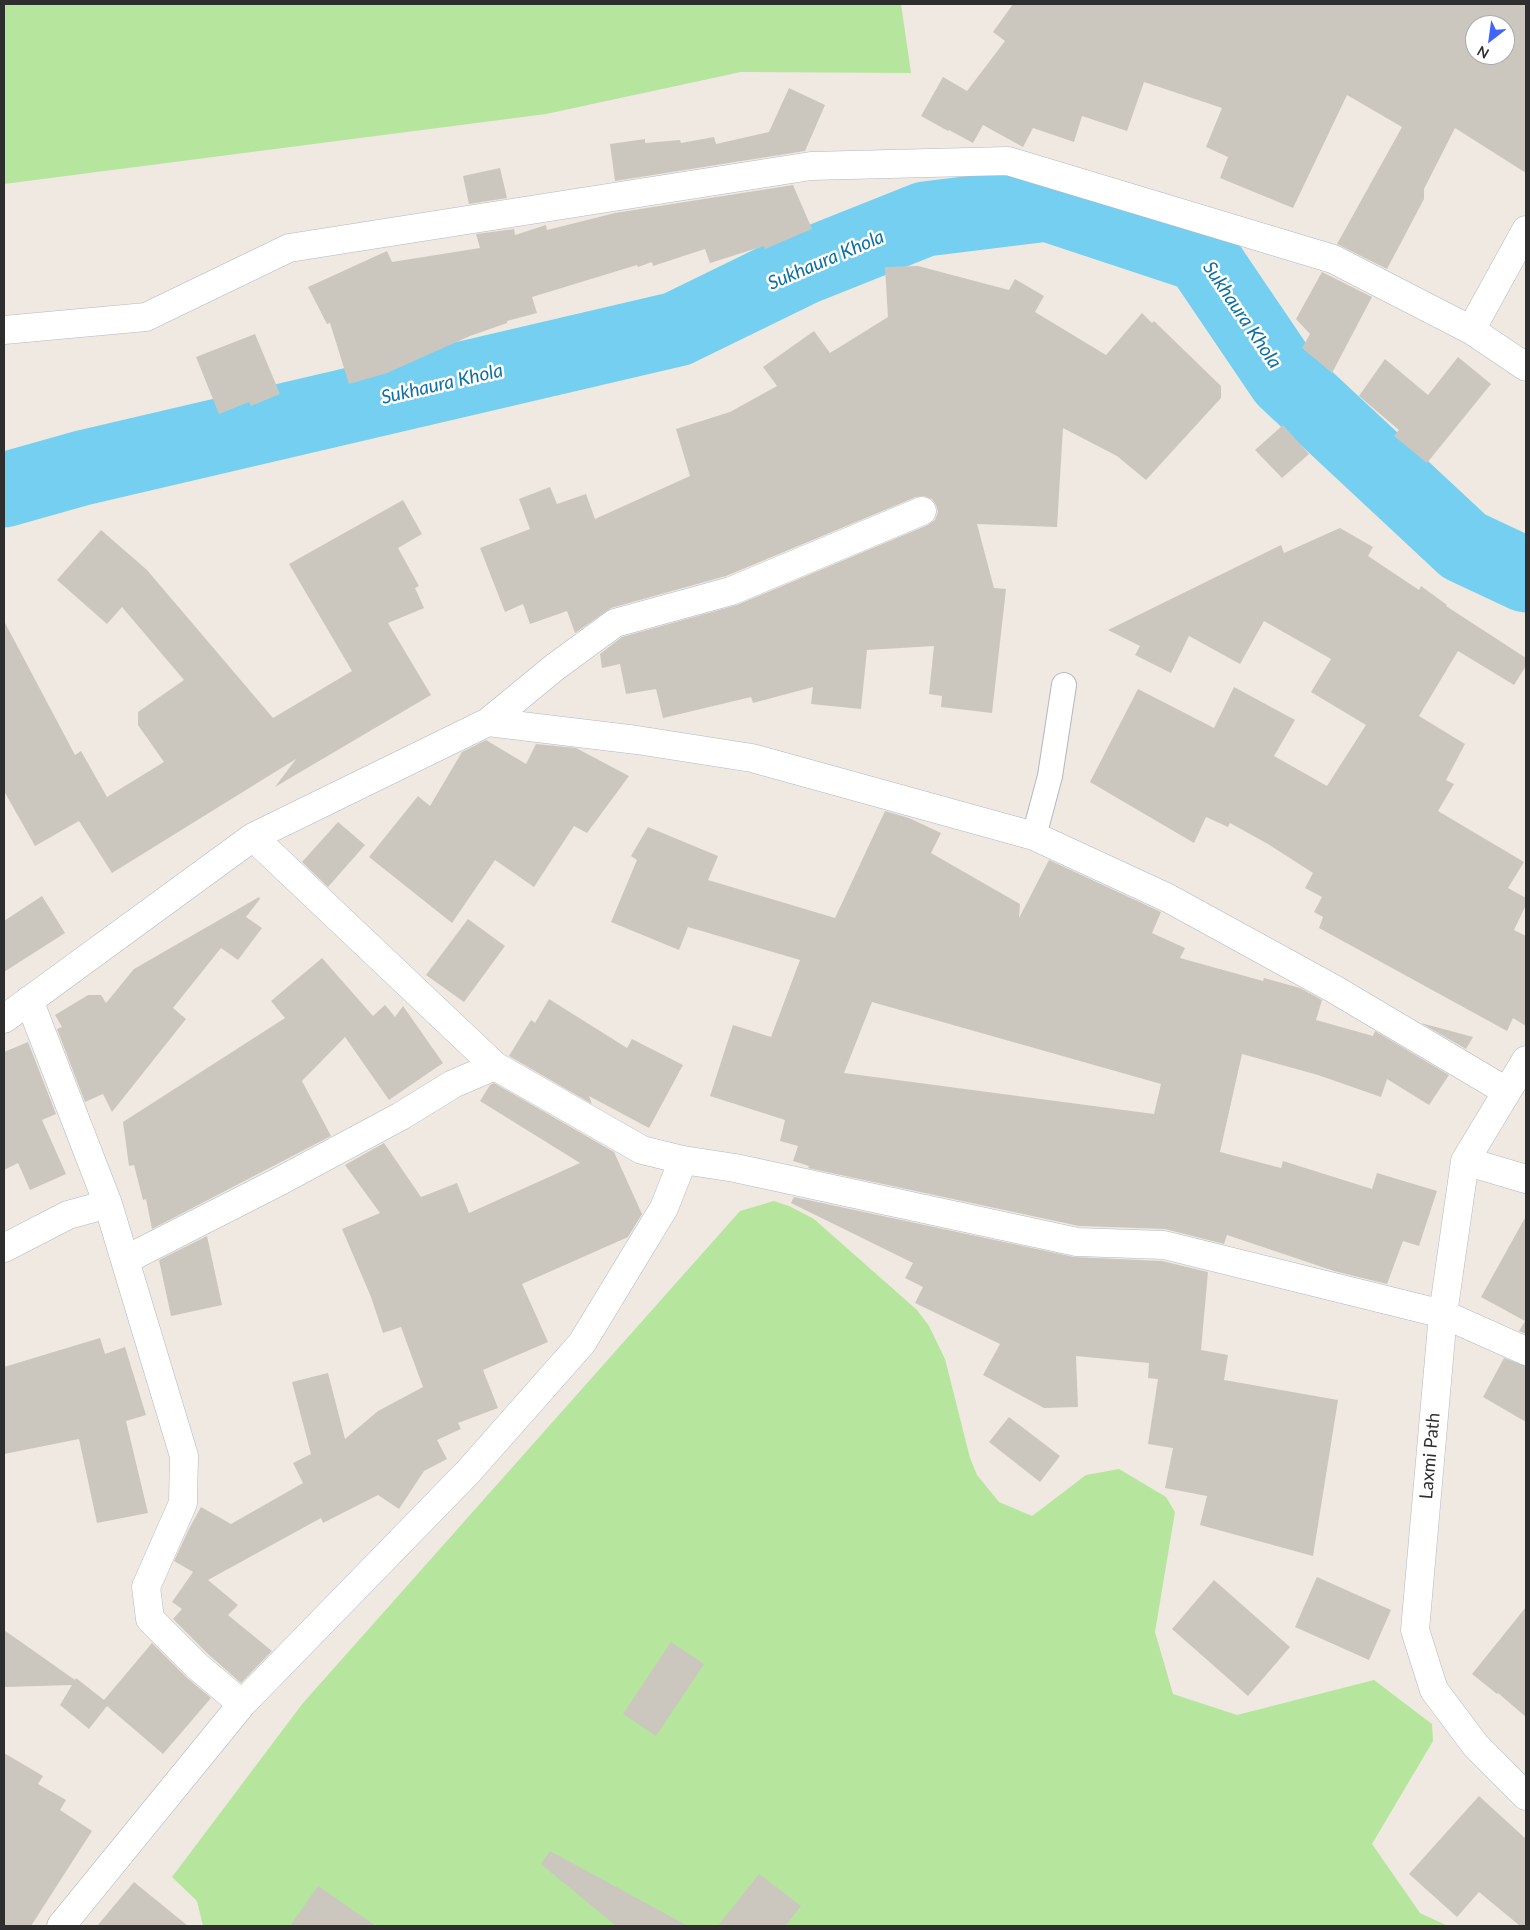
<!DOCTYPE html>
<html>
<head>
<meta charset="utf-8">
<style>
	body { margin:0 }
	#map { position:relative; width:1530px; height:1930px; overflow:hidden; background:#efe9e1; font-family:Lato,sans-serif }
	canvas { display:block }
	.frame { position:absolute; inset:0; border:5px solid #2e2e2e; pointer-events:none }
	.north { position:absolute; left:1465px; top:15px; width:50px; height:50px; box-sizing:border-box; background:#fff; border:1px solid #ababab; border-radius:50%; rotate:210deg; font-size:14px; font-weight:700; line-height:20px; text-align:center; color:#2e2e2e }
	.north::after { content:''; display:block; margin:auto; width:18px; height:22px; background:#4264fb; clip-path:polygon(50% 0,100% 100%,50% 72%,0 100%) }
</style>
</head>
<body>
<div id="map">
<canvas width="1530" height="1930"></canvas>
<div class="frame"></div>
<div class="north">N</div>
</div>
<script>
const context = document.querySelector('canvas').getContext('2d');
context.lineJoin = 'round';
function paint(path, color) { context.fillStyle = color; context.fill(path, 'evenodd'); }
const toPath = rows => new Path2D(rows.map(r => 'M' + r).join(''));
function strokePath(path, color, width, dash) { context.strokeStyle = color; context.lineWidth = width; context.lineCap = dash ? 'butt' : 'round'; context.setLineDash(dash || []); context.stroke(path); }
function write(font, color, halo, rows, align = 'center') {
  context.font = font + ' Lato,sans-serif'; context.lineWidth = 5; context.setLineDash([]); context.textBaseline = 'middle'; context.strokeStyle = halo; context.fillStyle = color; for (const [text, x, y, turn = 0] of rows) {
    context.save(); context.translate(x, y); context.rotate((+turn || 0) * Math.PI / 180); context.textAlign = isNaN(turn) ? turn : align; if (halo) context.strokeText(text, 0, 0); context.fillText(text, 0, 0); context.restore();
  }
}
const green = toPath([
	[4,4,901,4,911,73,741,72,546,114,4,184],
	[774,1201,789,1206,814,1219,917,1310,929,1326,945,1359,970,1458,977,1475,999,1502,1032,1516,1086,1475,1119,1469,1166,1497,1175,1512,1155,1632,1173,1694,1237,1715,1374,1680,1432,1724,1433,1741,1372,1844,1420,1913,1448,1926,203,1926,197,1901,172,1877,303,1703,740,1211]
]);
const river = toPath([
	[4,490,82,468,677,329,802,268,925,219,1047,204,1201,255,1285,379,1464,546,1526,575]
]);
const building = toPath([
	[1013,4,1526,4,1526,173,1455,128,1424,189,1424,199,1387,269,1337,244,1402,127,1347,95,1293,208,1220,178,1228,157,1206,147,1222,108,1144,82,1127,131,1082,116,1074,142,1033,128,1023,147,983,125,973,143,949,130,948,131,921,116,943,77,967,91,1005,41,993,32],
	[1475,25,1505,25,1505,55,1475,55],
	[789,88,825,105,805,151,615,181,610,144,645,139,645,143,680,140,681,143,714,137,716,144,769,132],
	[500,168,507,198,469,204,463,176],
	[793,185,812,229,765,249,764,246,710,263,705,249,653,266,652,262,638,267,637,265,532,297,537,313,507,321,507,323,470,336,387,373,349,384,330,323,327,324,308,287,387,251,392,262,480,248,476,234,514,229,515,235,546,225,547,230,615,213],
	[918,266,1009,290,1015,279,1044,296,1035,312,1106,355,1142,313,1152,323,1154,321,1221,386,1221,398,1146,480,1117,456,1063,428,1057,527,977,524,994,588,1006,589,992,713,941,707,942,696,929,694,934,646,867,650,861,709,811,704,813,687,753,703,751,697,663,718,656,689,626,694,620,664,602,668,600,654,622,637,737,605,928,525,935,520,938,512,936,505,932,499,924,496,916,497,726,576,611,608,575,633,567,611,530,624,523,604,505,612,480,548,530,529,519,499,550,487,557,504,586,494,595,519,690,476,676,429,730,412,777,386,763,367,814,331,830,353,888,317,885,267],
	[1322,272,1372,297,1332,373,1302,348,1310,334,1296,319],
	[255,334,280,394,251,406,249,402,219,414,196,357],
	[1458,357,1491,384,1427,463,1394,436,1399,430,1359,396,1385,359,1428,395],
	[1283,425,1309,454,1282,478,1255,450],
	[403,500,422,534,398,548,419,586,415,588,424,608,388,623,431,695,275,787,296,759,112,873,79,821,35,846,4,791,4,621,75,755,81,751,107,797,164,762,138,725,138,712,184,680,122,607,107,624,57,580,101,530,147,570,273,718,352,671,289,564],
	[1340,528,1373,547,1368,556,1419,590,1421,586,1447,605,1446,606,1526,658,1526,666,1514,685,1458,651,1419,716,1465,744,1446,780,1454,784,1438,811,1524,862,1508,888,1526,898,1526,905,1514,930,1526,936,1526,1026,1513,1018,1507,1031,1319,928,1323,917,1314,912,1322,897,1305,888,1313,873,1268,844,1230,823,1228,827,1206,817,1194,843,1090,782,1138,689,1214,728,1234,687,1295,720,1274,756,1327,786,1366,725,1311,692,1331,659,1264,621,1240,664,1189,636,1171,673,1135,655,1140,646,1108,630,1281,545,1284,553],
	[486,740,526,764,536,744,576,748,629,776,587,833,574,826,534,887,495,860,452,923,369,857,418,796,430,806,462,752],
	[885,811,909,818,941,833,931,853,1020,904,1019,918,1049,860,1161,912,1152,933,1185,948,1180,958,1263,981,1264,978,1300,988,1322,1000,1316,1020,1373,1036,1375,1031,1449,1075,1429,1105,1387,1079,1381,1097,1318,1075,1242,1054,1220,1152,1281,1168,1283,1161,1372,1189,1377,1173,1437,1191,1419,1246,1403,1241,1387,1284,1334,1271,1227,1235,1224,1244,1165,1229,1079,1226,808,1168,809,1166,793,1161,798,1146,780,1141,785,1120,710,1096,733,1025,771,1037,800,960,688,927,679,950,611,922,637,860,631,856,648,827,718,856,708,880,835,918],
	[872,1002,1161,1084,1154,1114,844,1073],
	[338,822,365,845,328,887,302,862],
	[42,896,65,933,4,972,4,921],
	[259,897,260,899,246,917,262,928,238,960,221,948,173,1008,186,1019,112,1112,103,1094,85,1102,57,1029,62,1027,55,1015,88,995,101,995,106,1003,134,969],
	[468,919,505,946,464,1002,426,975],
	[322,958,373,1016,385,1005,395,1017,403,1006,443,1063,389,1100,345,1037,302,1081,331,1136,152,1229,146,1199,143,1200,134,1165,129,1166,123,1122,285,1018,271,1001],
	[549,999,627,1048,632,1039,683,1065,649,1128,589,1096,592,1104,509,1056,531,1020,535,1023],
	[1421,1023,1473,1037,1466,1049],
	[28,1042,56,1114,42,1120,66,1174,30,1190,18,1163,4,1170,4,1052],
	[494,1083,614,1152,642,1214,628,1237,522,1284,548,1342,483,1370,498,1408,458,1423,461,1429,437,1440,447,1459,424,1471,399,1509,378,1495,323,1523,321,1518,208,1580,238,1605,228,1615,272,1651,241,1683,208,1654,173,1619,182,1609,172,1602,193,1572,174,1561,190,1527,201,1507,231,1524,303,1483,293,1463,311,1454,292,1382,328,1373,345,1439,378,1411,423,1387,401,1327,383,1333,371,1297,342,1229,380,1213,345,1165,384,1143,421,1197,457,1183,469,1213,580,1163,480,1101,490,1085],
	[794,1197,1074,1257,1162,1261,1208,1272,1201,1350,1228,1355,1224,1380,1338,1400,1313,1556,1200,1525,1207,1496,1165,1488,1173,1448,1148,1444,1158,1379,1148,1378,1149,1363,1076,1356,1078,1407,1044,1408,983,1375,1000,1344,915,1303,923,1287,905,1278,913,1263,791,1203],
	[1526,1216,1526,1334,1519,1331,1525,1321,1481,1297],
	[207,1236,222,1305,171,1316,159,1260],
	[100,1338,105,1354,125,1347,146,1415,126,1421,148,1513,97,1523,79,1439,4,1454,4,1367],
	[1504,1358,1526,1366,1526,1422,1483,1397],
	[1009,1417,1060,1456,1040,1482,989,1442],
	[1317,1577,1391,1610,1369,1660,1295,1627],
	[1214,1580,1290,1647,1248,1696,1172,1629],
	[1526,1607,1526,1717,1498,1693,1497,1694,1472,1674],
	[4,1630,75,1680,76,1678,104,1700,152,1643,186,1677,211,1698,163,1754,107,1706,89,1729,60,1705,72,1685,5,1687],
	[671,1642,704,1664,656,1736,623,1714],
	[4,1753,43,1776,38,1784,66,1800,60,1810,92,1831,31,1926,4,1926],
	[1479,1796,1526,1839,1526,1926,1520,1926,1479,1892,1457,1917,1409,1874],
	[550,1851,688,1926,616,1926,541,1864],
	[759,1874,801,1906,785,1926,718,1926],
	[134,1882,188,1926,97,1926],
	[318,1886,376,1926,290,1926]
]);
const service = toPath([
	[1034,836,1050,776,1064,685]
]);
const minor = toPath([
	[4,330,146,317,289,248,811,166,1008,161,1333,259,1471,330,1526,367],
	[1471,330,1526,230],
	[488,722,555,667,615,623,731,591,922,511],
	[29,1000,108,1204],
	[4,1019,253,837,488,722,637,740,752,758,1034,836,1168,898,1334,989,1506,1091],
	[1526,1060,1465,1161,1443,1314,1415,1630,1434,1690,1476,1746,1526,1796],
	[683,1160,735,1168,1077,1242,1164,1245,1443,1314,1526,1351],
	[1465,1161,1526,1179],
	[4,1248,68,1215,108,1204,184,1456,183,1503,146,1587,150,1619,197,1666,242,1704],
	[125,1260,280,1181,401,1116,453,1084,495,1066],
	[61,1926,242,1704,469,1471,582,1343,664,1208,683,1160,642,1150,495,1066,253,837]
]);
const streetNames = [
	["Laxmi Path",1430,1456,-85]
];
const waterNames = [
	["Sukhaura Khola",826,260,-23],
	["Sukhaura Khola",1242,315,56],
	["Sukhaura Khola",442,384,-13]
];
paint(green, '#b6e59e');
strokePath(river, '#75cff0', 75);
paint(building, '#cbc7bf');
strokePath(service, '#b4b7c1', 26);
strokePath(minor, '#b4b7c1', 29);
strokePath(service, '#fff', 24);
strokePath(minor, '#fff', 28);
write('18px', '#2e2e2e', '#fff', streetNames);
write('italic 19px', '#0d6fa3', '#fff', waterNames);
</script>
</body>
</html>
